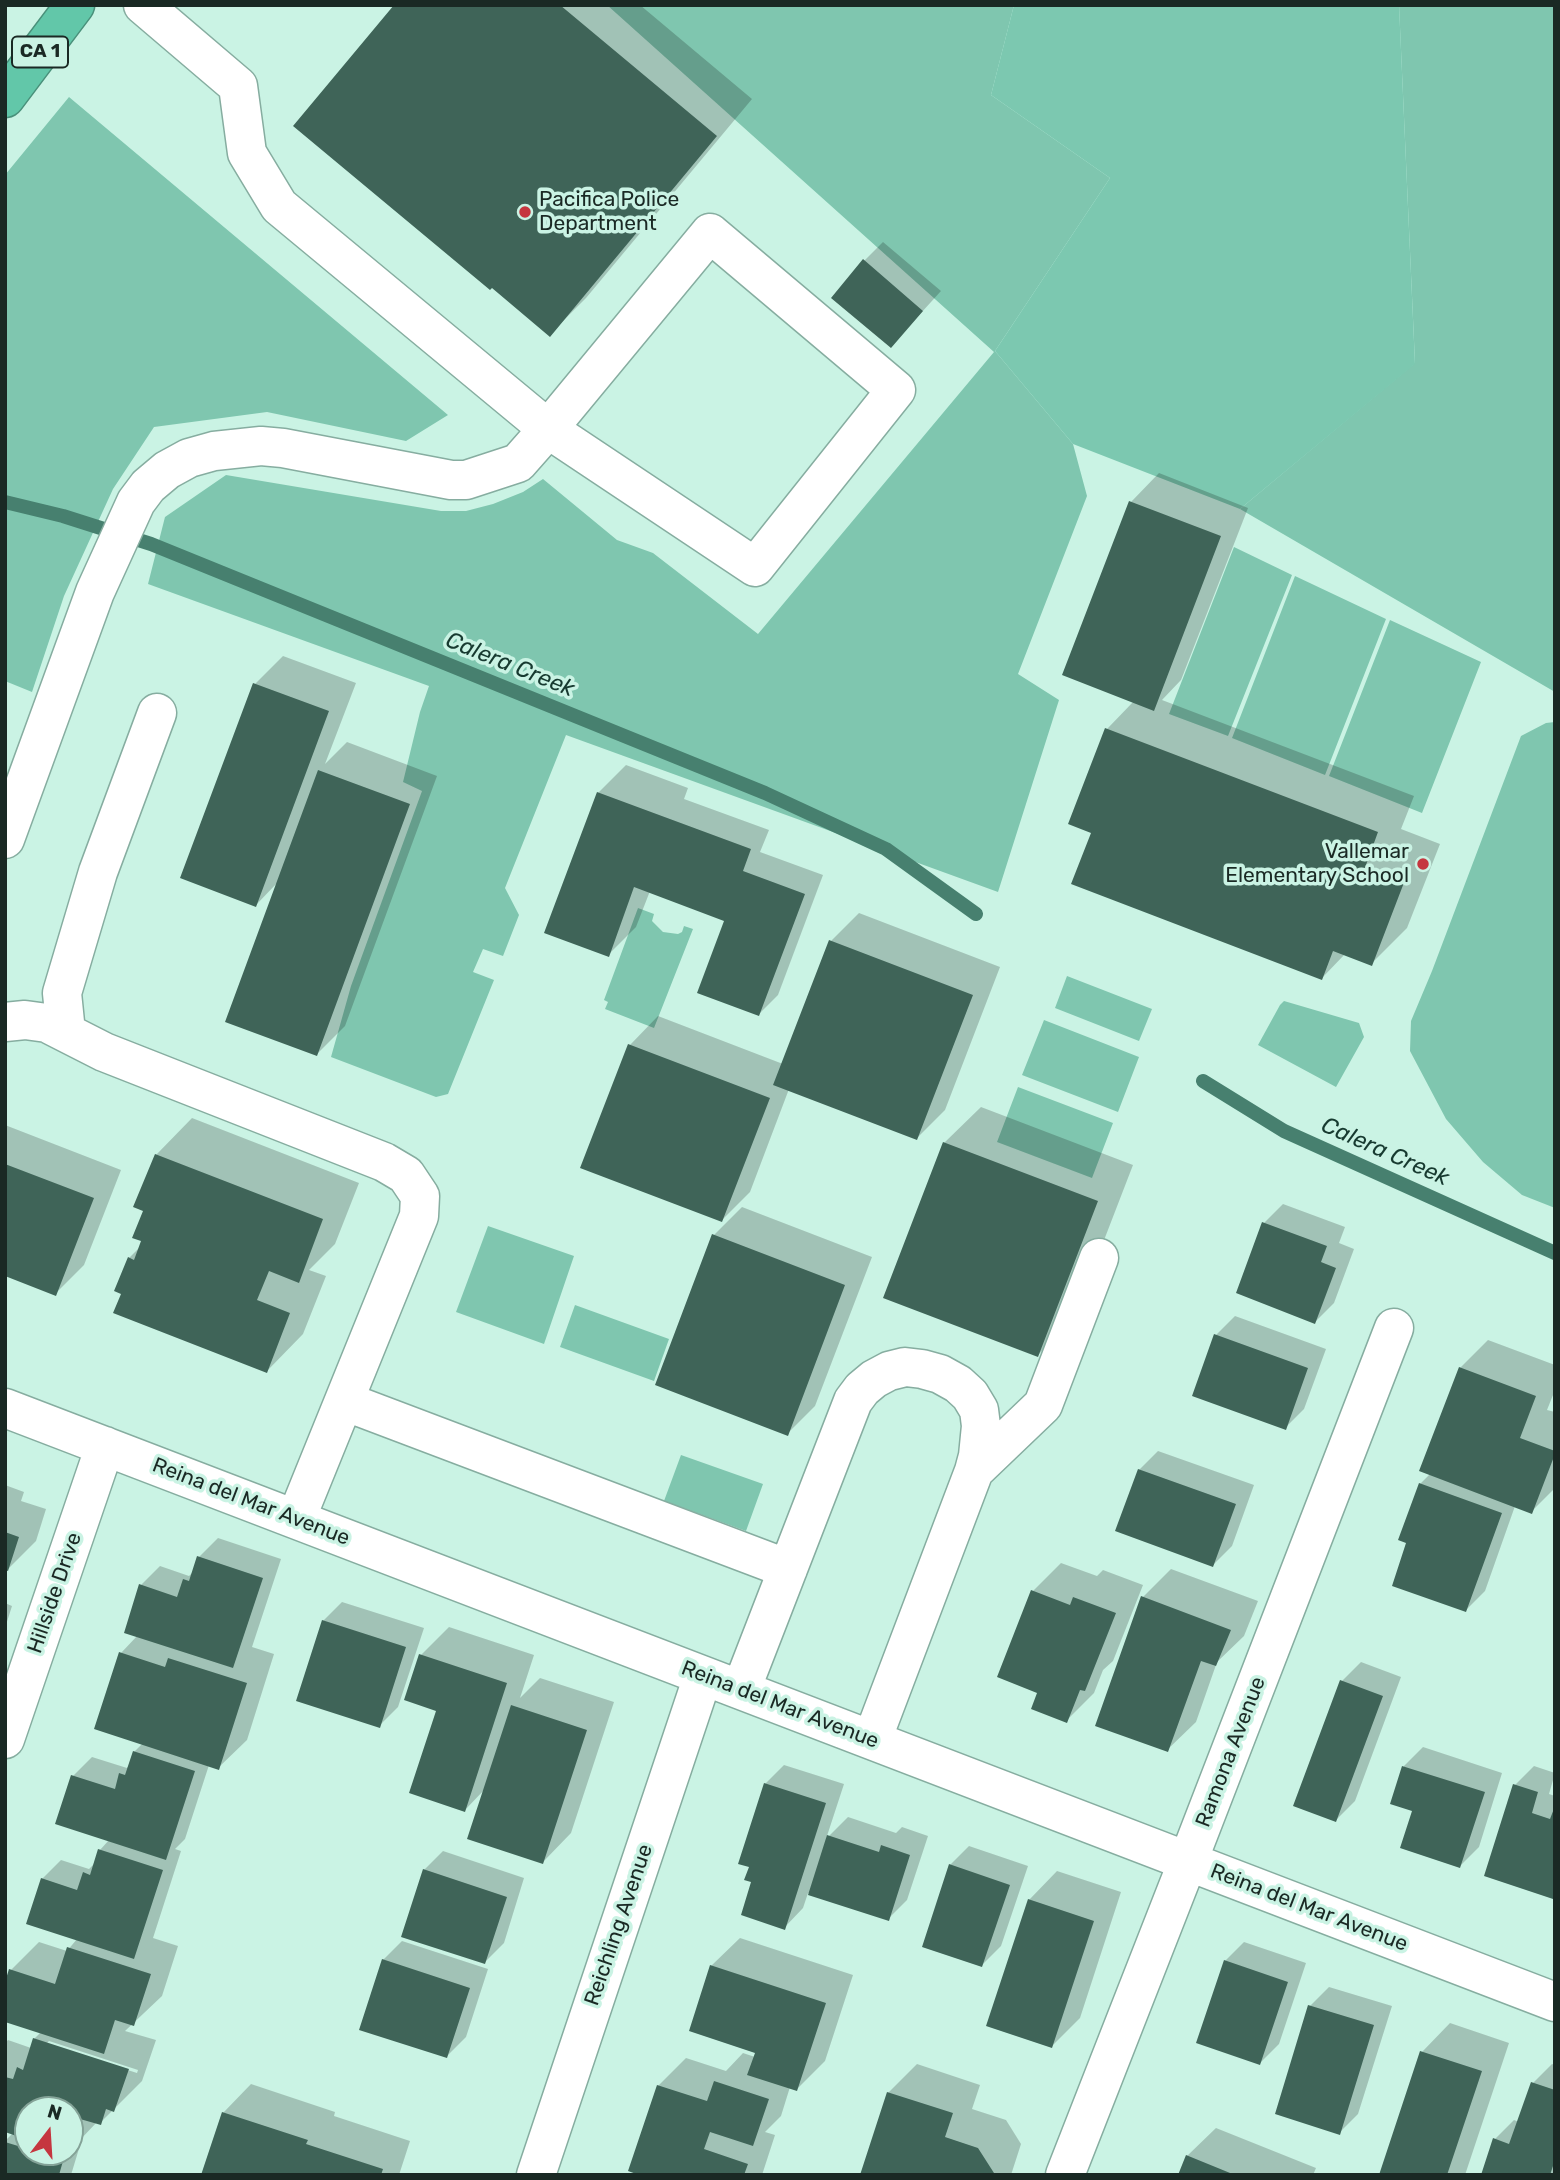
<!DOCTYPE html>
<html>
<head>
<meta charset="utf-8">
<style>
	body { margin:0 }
	#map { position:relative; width:1560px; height:2180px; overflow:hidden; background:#caf3e4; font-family:Rubik,sans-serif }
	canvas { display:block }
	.frame { position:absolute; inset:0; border:7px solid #1a2924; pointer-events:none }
	.north { position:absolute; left:14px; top:2096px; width:70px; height:70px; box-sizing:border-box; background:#caf3e4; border:2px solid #84a297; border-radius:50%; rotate:17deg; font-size:19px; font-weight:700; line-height:28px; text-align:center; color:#1a2924 }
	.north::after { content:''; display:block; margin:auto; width:24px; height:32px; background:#c5363f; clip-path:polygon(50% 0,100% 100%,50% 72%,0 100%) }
</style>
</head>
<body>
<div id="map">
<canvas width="1560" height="2180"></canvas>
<div class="frame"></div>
<div class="north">N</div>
</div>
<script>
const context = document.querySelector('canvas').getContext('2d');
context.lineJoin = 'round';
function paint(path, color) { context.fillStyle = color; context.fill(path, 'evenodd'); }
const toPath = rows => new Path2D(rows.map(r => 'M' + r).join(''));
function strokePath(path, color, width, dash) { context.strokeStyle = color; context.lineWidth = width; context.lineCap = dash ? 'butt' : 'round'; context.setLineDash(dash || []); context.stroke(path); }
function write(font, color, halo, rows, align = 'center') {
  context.font = font + ' Rubik,sans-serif'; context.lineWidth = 7; context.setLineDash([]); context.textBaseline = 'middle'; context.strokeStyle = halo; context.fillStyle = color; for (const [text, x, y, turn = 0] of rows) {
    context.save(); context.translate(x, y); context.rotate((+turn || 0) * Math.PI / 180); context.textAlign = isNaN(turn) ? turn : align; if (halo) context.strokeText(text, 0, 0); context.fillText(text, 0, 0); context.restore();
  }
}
const green = toPath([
	[607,5,1014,5,991,95,1110,178,995,351,1073,444,1087,496,1018,674,1059,700,998,892,566,735,505,888,519,915,503,956,483,949,473,972,494,980,448,1094,436,1097,331,1057,351,986,422,791,403,782,420,712,429,686,148,584,165,517,226,475,441,511,466,511,493,504,523,492,543,479,617,540,653,553,758,634,994,352],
	[1399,5,1555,5,1555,692,1240,509,1415,363],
	[69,97,448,415,406,441,267,412,154,427,113,489,64,596,32,692,5,681,5,175],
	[1234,547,1292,575,1228,736,1169,714],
	[1295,576,1386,619,1325,775,1232,738],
	[1390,620,1481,662,1422,813,1329,776],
	[1555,722,1555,1208,1522,1195,1483,1162,1446,1119,1410,1051,1411,1021,1432,971,1521,736,1546,723],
	[638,908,654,914,652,921,663,932,678,934,682,932,684,926,693,929,654,1028,605,1009,608,1002,604,1000],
	[1067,976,1152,1009,1139,1041,1055,1008],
	[1284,1001,1359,1023,1364,1037,1336,1087,1258,1045,1280,1005],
	[1044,1020,1139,1057,1118,1112,1022,1075],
	[1018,1087,1113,1123,1092,1178,997,1142],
	[488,1226,574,1256,544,1344,456,1312],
	[575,1305,669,1339,654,1381,560,1347],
	[681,1455,763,1484,746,1531,664,1501]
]);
const forest = toPath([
	[1014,5,1399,5,1415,364,1240,509,1073,444,995,351,1110,178,991,95]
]);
const shadow = toPath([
	[396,5,640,5,752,99,586,298,550,334],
	[883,242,941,291,891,346,864,261],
	[1159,473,1248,508,1181,680,1162,700,1414,796,1401,829,1440,844,1407,928,1371,964,1345,954,1322,978,1093,832,1107,729,1134,701,1064,674,1131,502],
	[283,656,356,683,325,764,347,742,437,776,345,1026,317,1054,278,882,256,905,255,684],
	[626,765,688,788,684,799,769,830,760,852,823,875,778,995,759,1014,727,920,650,891,636,927,608,955,598,793],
	[859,913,1000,967,945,1110,917,1138,789,1089,750,1192,722,1220,630,1045,658,1016,783,1064,831,941],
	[981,1107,1133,1165,1074,1318,1038,1355,944,1143],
	[192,1118,359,1183,335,1244,309,1270,326,1276,303,1334,267,1371,123,1293,129,1258,141,1246,144,1240,145,1210,156,1155],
	[5,1125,121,1170,84,1265,56,1293,5,1274],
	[1283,1204,1345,1227,1339,1243,1354,1249,1334,1303,1315,1322,1264,1223],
	[742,1207,872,1257,815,1406,787,1434,714,1235],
	[1235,1316,1326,1349,1304,1409,1285,1428,1216,1335],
	[1488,1340,1555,1365,1555,1390,1547,1410,1555,1412,1555,1488,1531,1512,1515,1506,1485,1591,1466,1610,1409,1542,1420,1484,1431,1473,1460,1368],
	[1158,1451,1254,1485,1232,1546,1213,1565,1139,1470],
	[5,1485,24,1492,21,1501,46,1509,36,1541,8,1569,5,1568],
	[218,1538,281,1559,252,1647,274,1654,247,1740,218,1768,209,1765,185,1839,175,1849,181,1851,153,1938,178,1946,162,1996,125,2031,156,2040,142,2081,100,2123,97,2122,79,2141,81,2142,71,2175,5,2175,5,2141,13,2133,5,2130,5,2043,8,2040,31,2048,34,2039,41,2032,11,1970,39,1942,67,1951,77,1939,42,1879,61,1860,89,1869,96,1862,100,1850,109,1840,73,1776,92,1757,127,1768,130,1764,134,1752,143,1743,121,1653,138,1635,141,1585,160,1566,189,1576,195,1570,199,1557],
	[49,2041,138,2070,137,2073,46,2044],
	[28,2110,70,2110,70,2152,28,2152],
	[1061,1563,1097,1576,1103,1570,1143,1585,1113,1661,1103,1670,1094,1693,1066,1721,1040,1692,1033,1591],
	[1171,1569,1258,1601,1244,1636,1217,1662,1196,1722,1167,1750,1143,1597],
	[342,1602,424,1628,398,1707,379,1726,323,1621],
	[5,1603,12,1606,5,1628],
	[449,1627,534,1655,520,1698,540,1678,614,1702,571,1833,543,1862,485,1789,465,1810,438,1710,421,1655],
	[1361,1662,1401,1677,1355,1801,1336,1820,1342,1681],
	[1423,1747,1502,1773,1479,1847,1460,1866,1414,1809,1392,1803,1404,1766],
	[784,1765,844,1784,826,1839,848,1817,896,1833,902,1827,928,1836,907,1900,888,1919,808,1893,803,1908,784,1928,754,1881,751,1866,765,1784],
	[1534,1766,1555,1773,1549,1794,1555,1796,1555,1895,1552,1897,1515,1785],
	[969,1846,1028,1866,1001,1946,982,1965,950,1865],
	[443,1851,524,1878,504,1943,485,1962,424,1870],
	[1057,1871,1121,1892,1080,2018,1052,2046,1029,1900],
	[740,1938,853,1975,825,2061,797,2089,790,2087,781,2116,765,2132,775,2135,762,2175,644,2175,658,2086,686,2058,726,2071,743,2053,755,2057,757,2052,711,1966],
	[402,1941,488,1969,466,2037,447,2056,383,1960],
	[1244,1942,1306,1963,1279,2044,1260,2063,1225,1961],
	[1329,1987,1392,2006,1358,2114,1339,2133,1310,2006],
	[1450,2023,1509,2043,1465,2175,1381,2175,1422,2052],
	[917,2064,980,2085,972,2109,1006,2120,1021,2144,1011,2175,862,2175,888,2093],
	[1552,2064,1555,2065,1555,2175,1482,2175,1495,2139,1514,2120,1519,2122,1533,2083],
	[251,2084,335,2112,334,2116,410,2141,399,2175,203,2175,223,2113],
	[1216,2128,1316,2168,1313,2175,1180,2175,1187,2156]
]);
const stream = toPath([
	[5,502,63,516,151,544,765,793,886,849,976,914],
	[1203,1081,1284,1131,1555,1253]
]);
const building = toPath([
	[394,5,560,5,717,136,550,337,492,288,490,290,293,126],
	[863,259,923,311,891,348,831,298],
	[1129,501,1221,536,1154,711,1062,675],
	[253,683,329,711,256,907,180,878],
	[1105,728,1378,832,1366,865,1405,880,1372,966,1333,951,1322,980,1071,884,1091,833,1068,824],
	[318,770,410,804,317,1056,225,1022],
	[597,792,751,849,743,871,805,894,759,1016,697,993,724,921,634,887,609,957,544,933],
	[829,940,973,995,917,1140,773,1085],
	[628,1044,770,1098,722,1222,580,1168],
	[943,1142,1098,1201,1038,1357,883,1298],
	[155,1154,323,1219,299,1283,269,1271,257,1300,290,1313,267,1373,113,1313,121,1294,114,1291,128,1257,134,1260,141,1241,132,1238,143,1211,133,1207],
	[5,1164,94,1198,56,1296,5,1276],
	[1262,1222,1327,1246,1321,1262,1336,1268,1315,1324,1236,1293],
	[712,1234,845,1285,788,1436,655,1385],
	[1214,1334,1308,1368,1286,1430,1192,1396],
	[1459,1367,1536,1396,1520,1438,1555,1451,1555,1454,1532,1514,1419,1471],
	[1138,1469,1236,1504,1213,1567,1115,1531],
	[1419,1483,1502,1513,1466,1612,1392,1586,1406,1543,1398,1540],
	[5,1532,19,1537,8,1571,5,1570],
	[197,1556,263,1578,233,1668,124,1633,139,1584,177,1597,183,1579,189,1581],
	[1031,1590,1070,1605,1073,1597,1116,1613,1085,1691,1080,1690,1067,1723,1031,1709,1037,1693,997,1677],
	[1141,1596,1231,1630,1216,1666,1201,1661,1168,1752,1095,1726],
	[322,1620,406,1647,380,1728,296,1701],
	[119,1652,165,1667,168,1658,247,1683,219,1770,94,1729],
	[419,1654,507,1683,465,1812,409,1793,436,1711,404,1700],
	[1340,1680,1383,1696,1336,1822,1293,1806],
	[511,1705,587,1730,543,1864,467,1839],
	[133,1751,195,1771,166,1860,55,1824,71,1775,115,1789,119,1773,125,1775],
	[1402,1766,1485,1792,1460,1868,1400,1848,1412,1811,1390,1804],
	[764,1783,826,1803,785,1930,741,1915,751,1882,744,1880,749,1867,738,1864],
	[1513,1784,1538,1792,1532,1813,1550,1819,1555,1806,1555,1893,1553,1899,1484,1876],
	[827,1835,879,1852,881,1845,910,1855,889,1921,808,1895],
	[98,1849,163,1870,134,1959,26,1924,41,1878,77,1890,83,1872,90,1875],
	[949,1864,1010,1885,982,1967,922,1947],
	[423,1869,507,1897,485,1964,401,1937],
	[1028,1899,1094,1921,1052,2048,986,2026],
	[67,1947,151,1974,134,2026,115,2020,104,2054,5,2022,5,1982,9,1969,55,1984],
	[382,1959,470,1988,447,2058,359,2030],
	[1224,1960,1288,1982,1260,2065,1196,2043],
	[710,1965,826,2003,797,2091,747,2075,755,2053,689,2031],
	[1308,2005,1374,2025,1340,2135,1275,2114],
	[33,2038,129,2069,114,2112,106,2109,101,2125,80,2119,71,2148,70,2110,28,2110,28,2140,5,2132,5,2077,13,2079,17,2067,23,2070],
	[1420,2051,1482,2071,1447,2175,1379,2175],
	[714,2081,769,2099,753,2146,710,2132,704,2149,748,2164,744,2175,639,2175,628,2171,657,2085,707,2101],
	[1531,2082,1555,2090,1555,2160,1550,2175,1481,2175,1493,2138,1509,2144],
	[887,2092,953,2113,945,2137,978,2148,994,2173,993,2175,860,2175],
	[222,2112,308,2140,306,2144,383,2169,381,2175,201,2175],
	[5,2142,28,2149,28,2152,36,2152,63,2161,59,2175,5,2175],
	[1186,2155,1235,2175,1178,2175]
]);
const minor = toPath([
	[710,233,896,390,755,567,548,429,710,233],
	[5,839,95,592,136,502,148,486,167,470,189,458,214,451,261,446,283,448,451,480,466,480,518,463,548,429,279,206,247,153,238,86,143,5],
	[5,1022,25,1020,47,1023,104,1052,384,1162,406,1175,420,1196,419,1216,296,1519],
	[66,1032,62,993,98,872,157,713],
	[344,1401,788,1569],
	[5,1408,1555,2002],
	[974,1471,1043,1405,1099,1258],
	[741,1690,853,1401,862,1389,874,1379,889,1371,905,1367,922,1369,940,1374,958,1384,970,1395,979,1410,981,1426,978,1456,974,1471,872,1740],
	[5,1739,105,1446],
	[536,2175,703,1676],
	[1065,2175,1188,1861,1394,1328]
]);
const highway = toPath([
	[5,98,75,5]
]);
const markers = [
	[525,212,7,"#c5363f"],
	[1423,864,7,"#c5363f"]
];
const shields = [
	[40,52,56]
];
const shieldNames = [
	["CA 1",40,52]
];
const poiNames = [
	["Pacifica Police",539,200],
	["Department",539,224],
	["Vallemar",1409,852,"right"],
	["Elementary School",1409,876,"right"]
];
const streetNames = [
	["Reina del Mar Avenue",251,1502,21],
	["Hillside Drive",55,1593,-71],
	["Reina del Mar Avenue",780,1705,21],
	["Ramona Avenue",1231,1752,-69],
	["Reina del Mar Avenue",1309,1908,21],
	["Reichling Avenue",619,1925,-71]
];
const waterNames = [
	["Calera Creek",510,665,22],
	["Calera Creek",1385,1152,24]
];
paint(green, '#7fc6af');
paint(forest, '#7cc8b0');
paint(shadow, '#0003');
strokePath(stream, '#47806f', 14);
paint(building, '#3f6458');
strokePath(minor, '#86ada0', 41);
strokePath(highway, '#49907a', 41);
strokePath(minor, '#fff', 38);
strokePath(highway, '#62c7a9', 38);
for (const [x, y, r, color] of markers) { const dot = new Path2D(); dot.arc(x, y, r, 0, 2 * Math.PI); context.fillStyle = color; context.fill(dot); strokePath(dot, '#caf3e4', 2.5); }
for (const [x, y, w] of shields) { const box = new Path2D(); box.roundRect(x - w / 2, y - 15.5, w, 31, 5); context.fillStyle = '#caf3e4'; context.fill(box); strokePath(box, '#1a2924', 2); }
write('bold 19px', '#1a2924', null, shieldNames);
write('21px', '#1a2924', '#caf3e4', poiNames, 'left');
write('21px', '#1a2924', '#caf3e4', streetNames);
write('italic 23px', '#173a30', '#caf3e4', waterNames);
</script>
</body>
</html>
